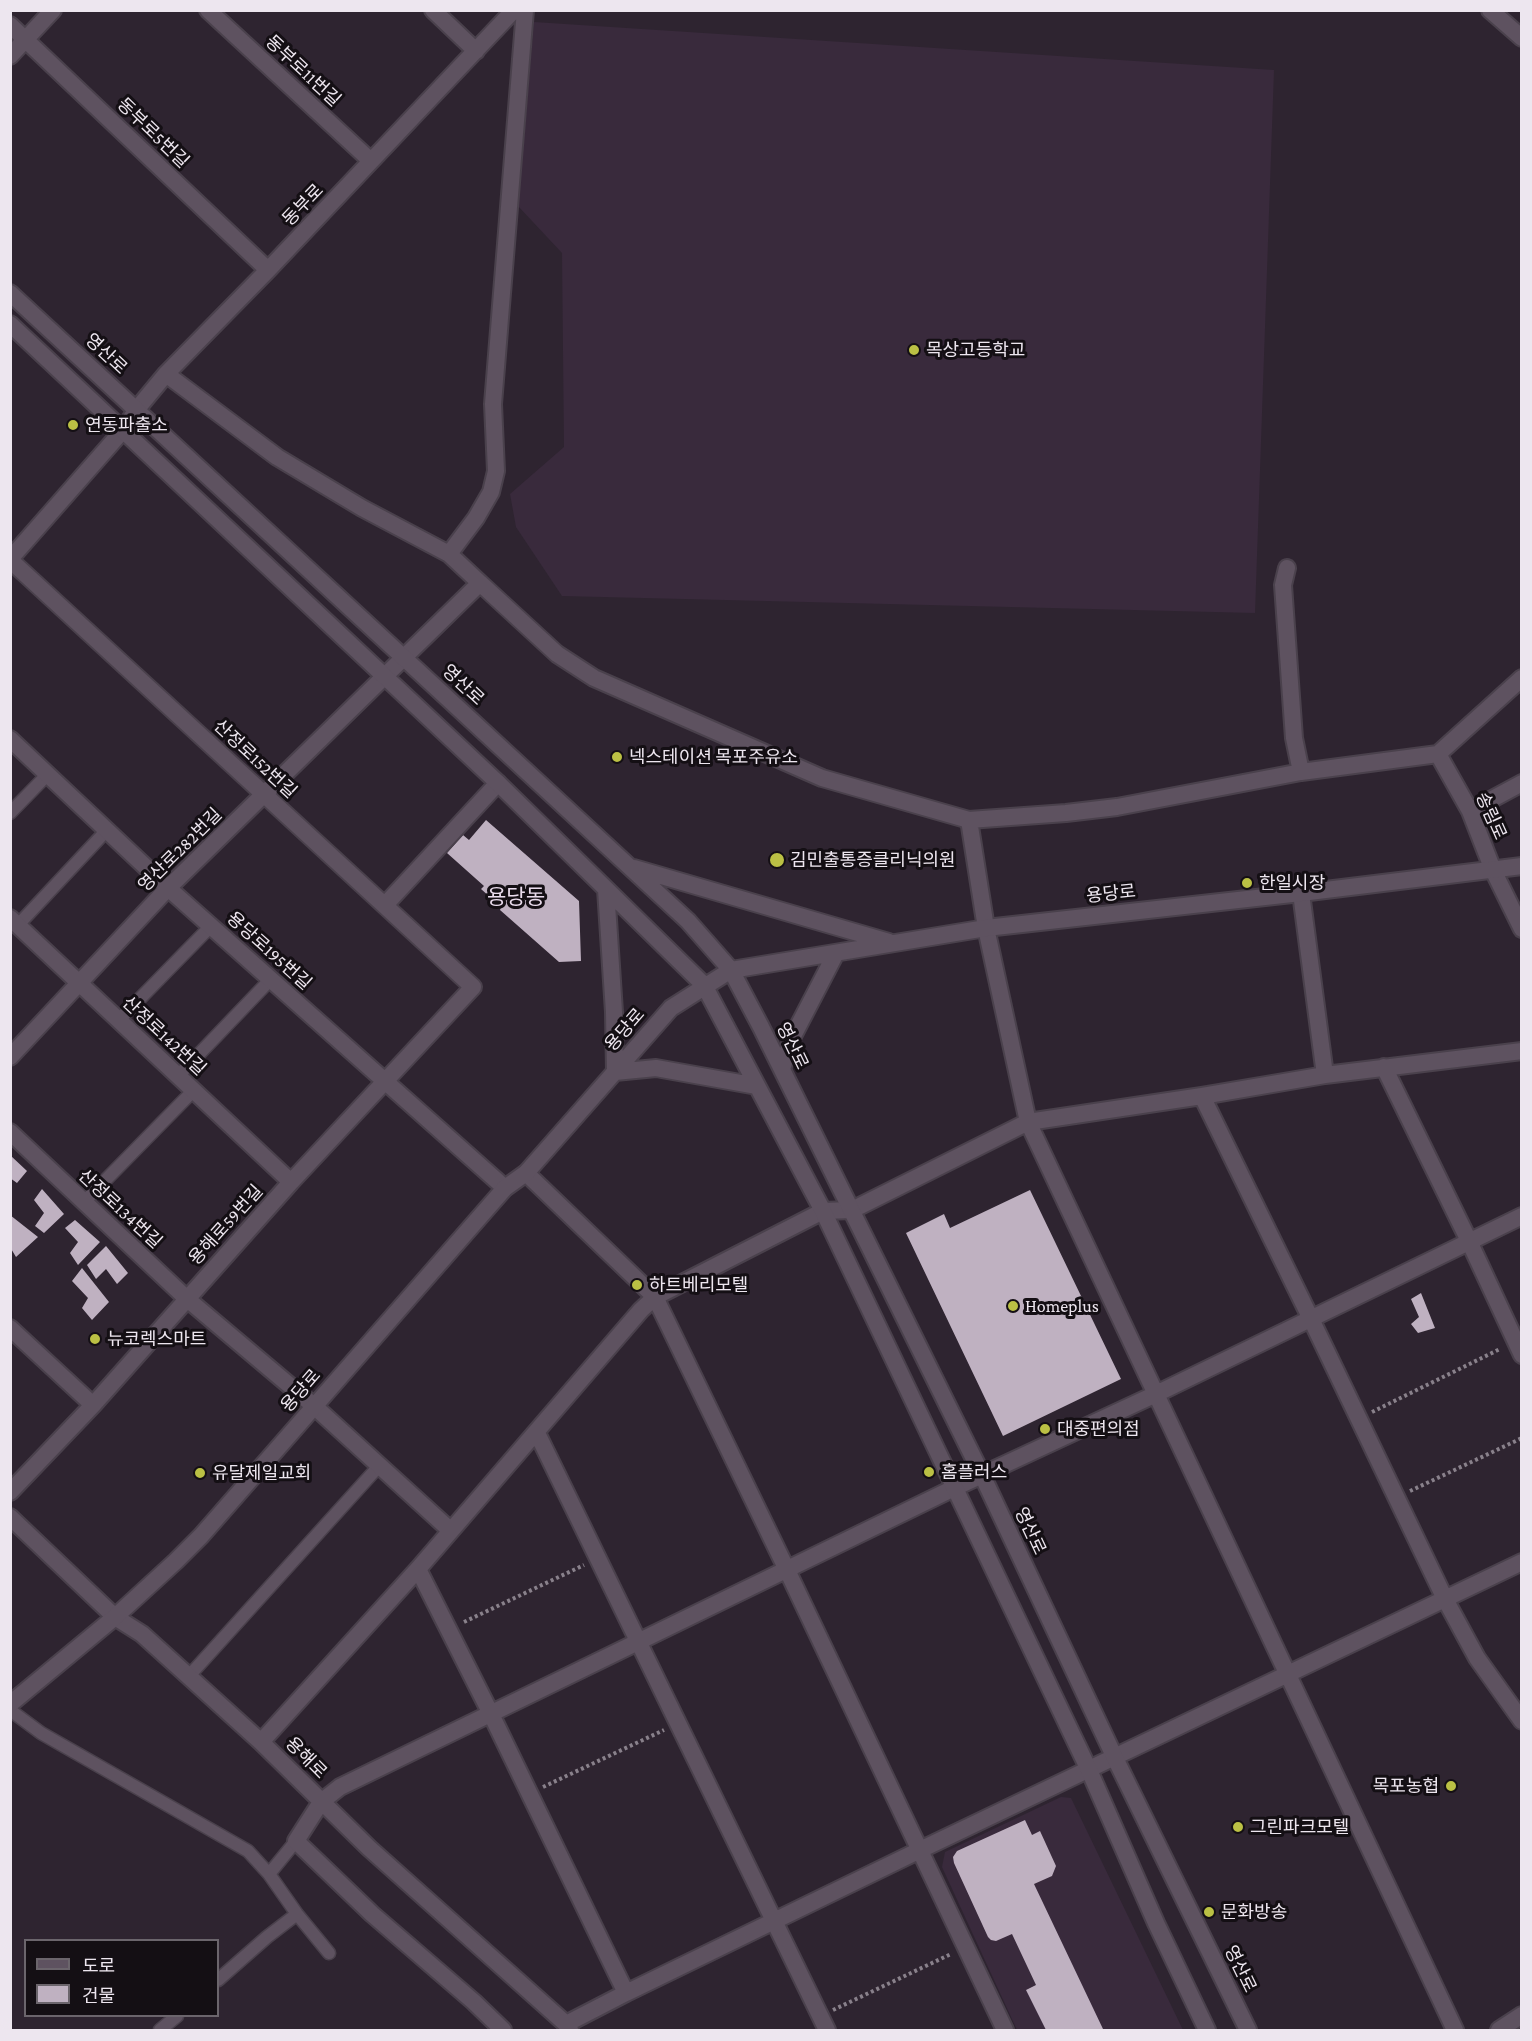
<!DOCTYPE html>
<html>
<head>
<meta charset="utf-8">
<style>
	body { margin:0 }
	#map { position:relative; width:1532px; height:2041px; overflow:hidden; background:#2e2430; font-family:"Crimson Pro","Noto Sans KR",serif }
	canvas { display:block }
	.frame { position:absolute; inset:0; border:12px solid #ede6ef; pointer-events:none }
	.legend { position:absolute; left:24px; top:1939px; width:195px; height:78px; box-sizing:border-box; background:#140f14; border:2px solid #6b656c; margin:0; padding:8px 10px; list-style:none; font-size:18px; color:#ede6ef }
	.legend li { display:flex; align-items:center; gap:12px; height:30px }
	.legend b { width:30px; border:2px solid #6b656c }
</style>
</head>
<body>
<div id="map">
<canvas width="1532" height="2041"></canvas>
<div class="frame"></div>
<ul class="legend">
<li><b style="height:8px;background:#5e5260"></b>도로</li>
<li><b style="height:16px;background:#bfb1c1"></b>건물</li>
</ul>
</div>
<script>
const context = document.querySelector('canvas').getContext('2d');
context.lineJoin = 'round';
function paint(path, color) { context.fillStyle = color; context.fill(path, 'evenodd'); }
const toPath = rows => new Path2D(rows.map(r => 'M' + r).join(''));
function strokePath(path, color, width, dash) { context.strokeStyle = color; context.lineWidth = width; context.lineCap = dash ? 'butt' : 'round'; context.setLineDash(dash || []); context.stroke(path); }
function write(font, color, halo, rows, align = 'center') {
  context.font = font + ' "Crimson Pro","Noto Sans KR",serif'; context.lineWidth = 6; context.setLineDash([]); context.textBaseline = 'middle'; context.strokeStyle = halo; context.fillStyle = color; for (const [text, x, y, turn = 0] of rows) {
    context.save(); context.translate(x, y); context.rotate((+turn || 0) * Math.PI / 180); context.textAlign = isNaN(turn) ? turn : align; if (halo) context.strokeText(text, 0, 0); context.fillText(text, 0, 0); context.restore();
  }
}
const built = toPath([
	[534,22,1274,70,1255,613,562,596,516,527,510,494,564,447,562,253,518,206],
	[1061,1797,1071,1798,1183,2030,1017,2030,942,1867,945,1852]
]);
const building = toPath([
	[486,820,579,901,581,961,559,962,500,910,501,907,481,889,484,886,447,853,463,835,469,840],
	[10,1155,27,1171,17,1183,10,1178],
	[42,1189,64,1214,44,1233,35,1226,44,1213,34,1200],
	[1030,1190,1121,1379,1003,1436,906,1233,944,1214,950,1228],
	[10,1215,38,1237,16,1257,10,1247],
	[75,1220,100,1242,78,1265,70,1253,78,1242,65,1228],
	[106,1246,128,1273,117,1284,106,1269,96,1279,87,1265],
	[82,1268,109,1302,92,1320,82,1308,88,1298,72,1281],
	[1421,1293,1435,1328,1418,1333,1411,1324,1419,1317,1411,1299],
	[1025,1820,1032,1835,1040,1831,1056,1866,1052,1876,1034,1884,1103,2029,1099,2030,1046,2030,1026,1990,1036,1985,1012,1934,996,1941,991,1940,988,1937,954,1863,953,1857,957,1851]
]);
const path = toPath([
	[1372,1412,1500,1349],
	[1410,1491,1522,1438],
	[464,1622,584,1565],
	[543,1787,664,1730],
	[833,2010,951,1954]
]);
const service = toPath([
	[10,813,48,774],
	[18,925,107,830],
	[119,1020,211,926],
	[178,1076,271,979],
	[84,1202,194,1090],
	[189,1676,379,1466],
	[10,1710,41,1733,248,1851,269,1874],
	[296,1841,269,1874,297,1914,329,1953],
	[218,1980,267,1937,297,1914],
	[160,2030,177,2016]
]);
const minor = toPath([
	[208,10,371,161],
	[433,10,476,51],
	[1490,10,1522,38],
	[10,25,268,270],
	[10,56,53,10],
	[166,374,277,457,362,508,449,554,480,583],
	[449,554,476,518,491,492,496,471,493,404,525,10],
	[10,559,124,429,137,409,166,374,268,270,514,10],
	[10,560,473,987,291,1182,93,1405,10,1492],
	[1287,568,1283,585,1294,738,1301,772],
	[10,739,168,888,505,1188],
	[1438,754,1470,811,1493,870,1522,929],
	[1438,754,1522,678],
	[1470,811,1522,783],
	[969,820,986,928,1028,1122,1455,2030],
	[1301,893,1325,1075],
	[385,905,498,783],
	[10,918,291,1182],
	[10,1057,168,888,480,583,557,654,594,678,822,778,969,820,1066,813,1117,807,1301,772,1438,754],
	[1384,1067,1469,1241,1522,1355],
	[1202,1096,1311,1319,1445,1599,1477,1658,1522,1721],
	[10,1132,186,1298,314,1406,450,1530],
	[526,1173,655,1297,787,1570,1005,2030],
	[10,1328,93,1405],
	[537,1433,827,2030],
	[10,1517,115,1617,142,1634,261,1742,369,1848,566,2024,570,2030],
	[418,1569,491,1714,626,1993],
	[261,1742,418,1569,641,1310,655,1297,823,1211,852,1210,1028,1122,1202,1096,1325,1075,1522,1051],
	[566,2024,626,1993,920,1850,1522,1562],
	[503,2030,474,2002,372,1914,296,1841,321,1802,340,1787,954,1488,1156,1394,1522,1216],
	[1499,2030,1522,2015]
]);
const tertiary = toPath([
	[10,293,688,921,731,970,761,1027,982,1475,1115,1758,1248,2030],
	[10,324,498,783,704,985,823,1211,1089,1770,1156,1923,1207,2030],
	[634,868,889,942],
	[606,889,614,1012,615,1072,656,1068,757,1086],
	[782,1069,792,1038,836,953],
	[10,1704,115,1617,176,1561,201,1536,505,1188,526,1173,671,1008,731,970,986,928,1301,893,1522,866]
]);
const markers = [
	[914,350,6,"#bbc044"],
	[73,425,6,"#bbc044"],
	[617,757,6,"#bbc044"],
	[777,860,8,"#bbc044"],
	[1247,883,6,"#bbc044"],
	[637,1285,6,"#bbc044"],
	[1013,1306,6,"#bbc044"],
	[95,1339,6,"#bbc044"],
	[1045,1429,6,"#bbc044"],
	[929,1472,6,"#bbc044"],
	[200,1473,6,"#bbc044"],
	[1451,1786,6,"#bbc044"],
	[1238,1827,6,"#bbc044"],
	[1209,1912,6,"#bbc044"]
];
const streetNames = [
	["동부로11번길",303,71,43],
	["동부로5번길",153,133,44],
	["동부로",303,205,-46],
	["영산로",106,354,43],
	["영산로",463,685,43],
	["산정로152번길",255,759,43],
	["송림로",1491,816,66],
	["영산로282번길",180,850,-45],
	["용당로",1111,894,-6],
	["용당로195번길",269,951,42],
	["용당로",625,1030,-49],
	["산정로142번길",164,1036,43],
	["영산로",792,1046,64],
	["산정로134번길",120,1209,43],
	["용해로59번길",226,1225,-48],
	["용당로",301,1391,-49],
	["영산로",1030,1531,65],
	["용해로",306,1758,45],
	["영산로",1240,1969,64]
];
const poiNames = [
	["목상고등학교",926,350],
	["연동파출소",85,425],
	["넥스테이션 목포주유소",629,757],
	["김민출통증클리닉의원",790,860],
	["한일시장",1259,883],
	["하트베리모텔",649,1285],
	["Homeplus",1025,1306],
	["뉴코렉스마트",107,1339],
	["대중편의점",1057,1429],
	["홈플러스",941,1472],
	["유달제일교회",212,1473],
	["목포농협",1439,1786,"right"],
	["그린파크모텔",1250,1827],
	["문화방송",1221,1912]
];
const quarterNames = [
	["용당동",516,898]
];
paint(built, '#392a3c');
paint(building, '#bfb1c1');
strokePath(service, '#4a414c', 15);
strokePath(minor, '#4a414c', 20);
strokePath(tertiary, '#4a414c', 20);
strokePath(path, '#89818b', 4, [3, 3]);
strokePath(service, '#5e5260', 12);
strokePath(minor, '#5e5260', 16);
strokePath(tertiary, '#5e5260', 16);
for (const [x, y, r, color] of markers) { const dot = new Path2D(); dot.arc(x, y, r, 0, 2 * Math.PI); context.fillStyle = color; context.fill(dot); strokePath(dot, '#140f14', 2); }
write('18px', '#ede6ef', '#140f14', streetNames);
write('18px', '#ede6ef', '#140f14', poiNames, 'left');
write('21px', '#eadced', '#140f14', quarterNames);
</script>
</body>
</html>
